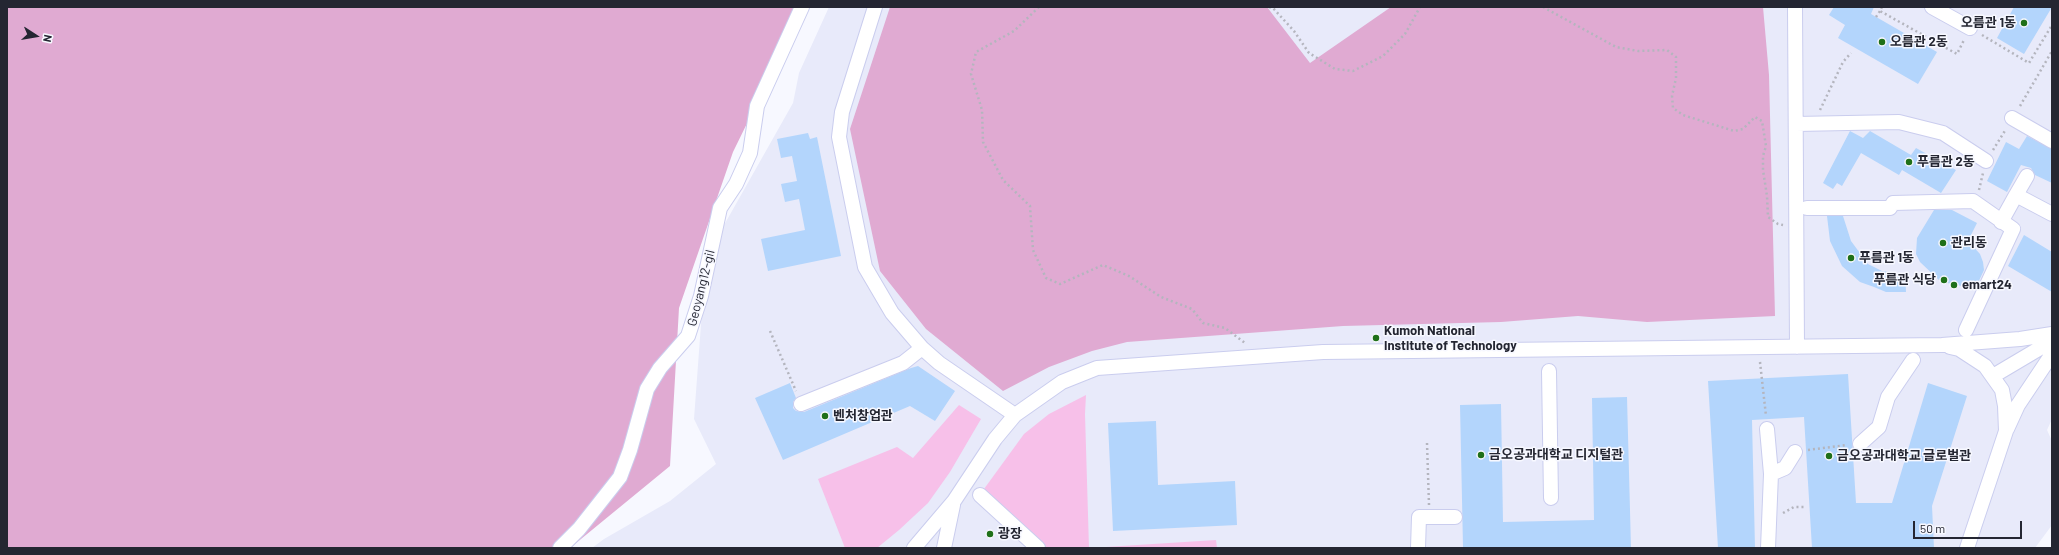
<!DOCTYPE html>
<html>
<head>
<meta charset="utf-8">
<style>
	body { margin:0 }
	#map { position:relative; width:2059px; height:555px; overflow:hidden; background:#f7f8ff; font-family:Barlow,sans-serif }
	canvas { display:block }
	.frame { position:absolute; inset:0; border:8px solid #242632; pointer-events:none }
	.north { position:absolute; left:16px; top:16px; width:40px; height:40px; -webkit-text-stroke:3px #f7f8ff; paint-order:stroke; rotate:102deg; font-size:11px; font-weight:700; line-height:16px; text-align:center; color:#242632 }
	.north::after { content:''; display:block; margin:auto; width:14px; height:18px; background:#242632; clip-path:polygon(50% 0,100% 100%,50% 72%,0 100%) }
	.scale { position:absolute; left:1913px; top:521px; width:109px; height:18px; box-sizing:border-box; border:2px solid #242632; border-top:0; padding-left:5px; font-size:12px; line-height:14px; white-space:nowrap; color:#242632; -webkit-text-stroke:3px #f7f8ff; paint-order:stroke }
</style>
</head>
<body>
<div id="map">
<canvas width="2059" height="555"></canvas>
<div class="frame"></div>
<div class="north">N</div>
<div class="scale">50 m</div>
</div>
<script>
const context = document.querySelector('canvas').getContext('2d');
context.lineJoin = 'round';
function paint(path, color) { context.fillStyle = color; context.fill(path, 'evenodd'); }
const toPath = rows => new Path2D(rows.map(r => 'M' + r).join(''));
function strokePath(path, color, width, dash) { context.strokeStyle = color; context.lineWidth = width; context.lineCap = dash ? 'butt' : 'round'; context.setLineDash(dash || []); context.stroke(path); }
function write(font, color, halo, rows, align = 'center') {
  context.font = font + ' Barlow,"Noto Sans KR",sans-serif'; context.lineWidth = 3; context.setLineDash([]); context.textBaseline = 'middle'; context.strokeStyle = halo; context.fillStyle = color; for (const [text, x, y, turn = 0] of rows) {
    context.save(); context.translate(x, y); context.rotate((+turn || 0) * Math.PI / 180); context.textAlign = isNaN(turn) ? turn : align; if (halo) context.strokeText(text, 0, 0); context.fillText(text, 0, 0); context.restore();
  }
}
const built = toPath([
	[829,7,2052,7,2052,419,2047,430,2052,441,2052,525,2035,548,592,548,604,539,670,501,716,464,694,419,706,257,793,103,799,73]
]);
const green = toPath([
	[1086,395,1085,414,1089,548,1044,548,985,493,984,489,1024,434,1049,414],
	[959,405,981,419,950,472,928,503,899,530,877,548,845,548,818,479,897,447,913,458],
	[1216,540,1217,548,1090,548]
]);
const forest = toPath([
	[7,7,804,7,733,152,679,308,670,466,570,548,7,548],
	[890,7,1267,7,1310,63,1391,7,1763,7,1769,75,1775,316,1647,322,1578,316,1501,322,1343,326,1127,342,1092,351,1049,367,1003,391,926,329,880,271,850,129]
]);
const building = toPath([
	[1834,7,1874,7,1871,14,1937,52,1918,84,1838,38,1845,25,1829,15],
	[2014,7,2052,7,2024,54,1997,38],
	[1850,131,1863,138,1870,131,1911,155,1916,148,1956,170,1941,193,1902,170,1899,175,1861,153,1842,186,1837,183,1833,189,1823,183],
	[808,133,810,139,817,137,841,256,768,271,761,239,805,230,799,199,785,202,781,184,797,181,792,156,781,158,777,139],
	[2027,136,2052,149,2052,183,2035,175,2031,168,2021,165,2007,192,1987,181,2006,142,2019,149],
	[1934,210,1952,210,1977,223,1968,241,1980,254,1983,262,1984,270,1977,285,1967,287,1947,283,1939,280,1920,262,1916,254,1917,238],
	[1827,216,1843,216,1851,241,1868,264,1882,271,1905,274,1906,292,1886,292,1874,287,1860,282,1842,266,1830,241],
	[2024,235,2052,252,2052,292,2008,266],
	[918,366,955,391,935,421,910,406,783,460,755,398,790,383,796,398,793,402,793,408,796,411,804,412,911,368],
	[1848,374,1856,503,1892,503,1928,383,1967,396,1932,506,1934,548,1812,548,1804,417,1752,420,1755,548,1718,548,1708,381],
	[1627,397,1631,548,1463,547,1460,405,1501,404,1503,522,1594,520,1592,398],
	[1156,421,1158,485,1235,481,1237,525,1113,531,1108,423]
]);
const path = toPath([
	[1039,7,1014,31,976,52,971,74,982,110,983,142,1003,180,1030,206,1033,250,1046,278,1060,284,1103,265,1129,276,1161,297,1192,309,1203,323,1225,328,1245,343],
	[1269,7,1273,8,1294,31,1309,53,1335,69,1353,71,1383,56,1405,34,1420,7],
	[1543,7,1616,47,1638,51,1667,50,1676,57,1676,78,1672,96,1673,108,1683,115,1734,131,1743,129,1755,117,1762,121,1766,146,1763,156,1763,170,1767,196,1768,217,1778,224,1783,225],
	[1882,7,1880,11,1957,54,1964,40],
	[1876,17,1880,11],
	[1982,35,2029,63,2052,25],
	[2020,106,2052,51],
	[1820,110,1843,62,1851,53],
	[1993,150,2006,129],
	[1979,190,1983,173],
	[770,331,796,391],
	[1760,362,1766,416],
	[1427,443,1429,505],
	[1808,450,1847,445],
	[1783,513,1794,507,1804,507]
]);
const minor = toPath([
	[875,7,842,112,839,137,865,267,892,313,922,348,939,363,1015,415],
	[1795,7,1797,347],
	[1932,7,1970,28],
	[2012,118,2052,141],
	[1796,124,1899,122,1943,133,1986,161],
	[2016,195,2027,176],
	[1807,208,1890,208,1893,203,1973,201,2013,229,1966,330],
	[2001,222,2016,195,2052,214],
	[1950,347,1959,349,1985,366,2002,390,2005,406,2006,431,1967,548],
	[1549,371,1551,498],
	[1993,376,2052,341],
	[801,404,903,363,922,348],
	[1767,429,1771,474,1768,548],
	[2007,429,2018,405,2052,354],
	[1860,444,1879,427,1888,397,1913,360],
	[1771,474,1785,468,1795,452],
	[980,495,1038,548],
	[560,548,579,529,620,477,630,450,647,389,660,368,688,336,701,296,720,208,736,184,750,153,757,106,802,7],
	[914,548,954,501,995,439,1015,415,1062,382,1097,368,1323,352,1942,345,2020,339,2052,334],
	[944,548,953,505],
	[1418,548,1419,517,1455,517]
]);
const markers = [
	[2024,23,4,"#1f7019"],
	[1882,42,4,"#1f7019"],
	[1909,162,4,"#1f7019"],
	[1943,243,4,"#1f7019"],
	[1851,258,4,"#1f7019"],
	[1944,280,4,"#1f7019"],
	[1954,285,4,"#1f7019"],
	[1376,338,4,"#1f7019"],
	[825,416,4,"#1f7019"],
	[1481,455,4,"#1f7019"],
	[1829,456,4,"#1f7019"],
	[990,534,4,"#1f7019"]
];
const poiNames = [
	["오름관 1동",2016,23,"right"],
	["오름관 2동",1890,42],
	["푸름관 2동",1917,162],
	["관리동",1951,243],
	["푸름관 1동",1859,258],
	["푸름관 식당",1936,280,"right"],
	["emart24",1962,285],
	["Kumoh National",1384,331],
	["Institute of Technology",1384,346],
	["벤처창업관",833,416],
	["금오공과대학교 디지털관",1489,455],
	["금오공과대학교 글로벌관",1837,456],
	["광장",998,534]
];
const streetNames = [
	["Geoyang12-gil",701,288,-76]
];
paint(built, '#e8eafa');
paint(green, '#f7c0e9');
paint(forest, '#e0aad2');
paint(building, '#b3d5fc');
strokePath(minor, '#cacdee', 16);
strokePath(path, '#b4b5be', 2.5, [2, 3]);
strokePath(minor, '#fff', 14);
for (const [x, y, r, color] of markers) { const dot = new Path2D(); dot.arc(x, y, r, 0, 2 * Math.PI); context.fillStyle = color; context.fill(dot); strokePath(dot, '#f7f8ff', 1.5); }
write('bold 13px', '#242632', '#f7f8ff', poiNames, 'left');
write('13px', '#242632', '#f7f8ff', streetNames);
</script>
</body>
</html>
